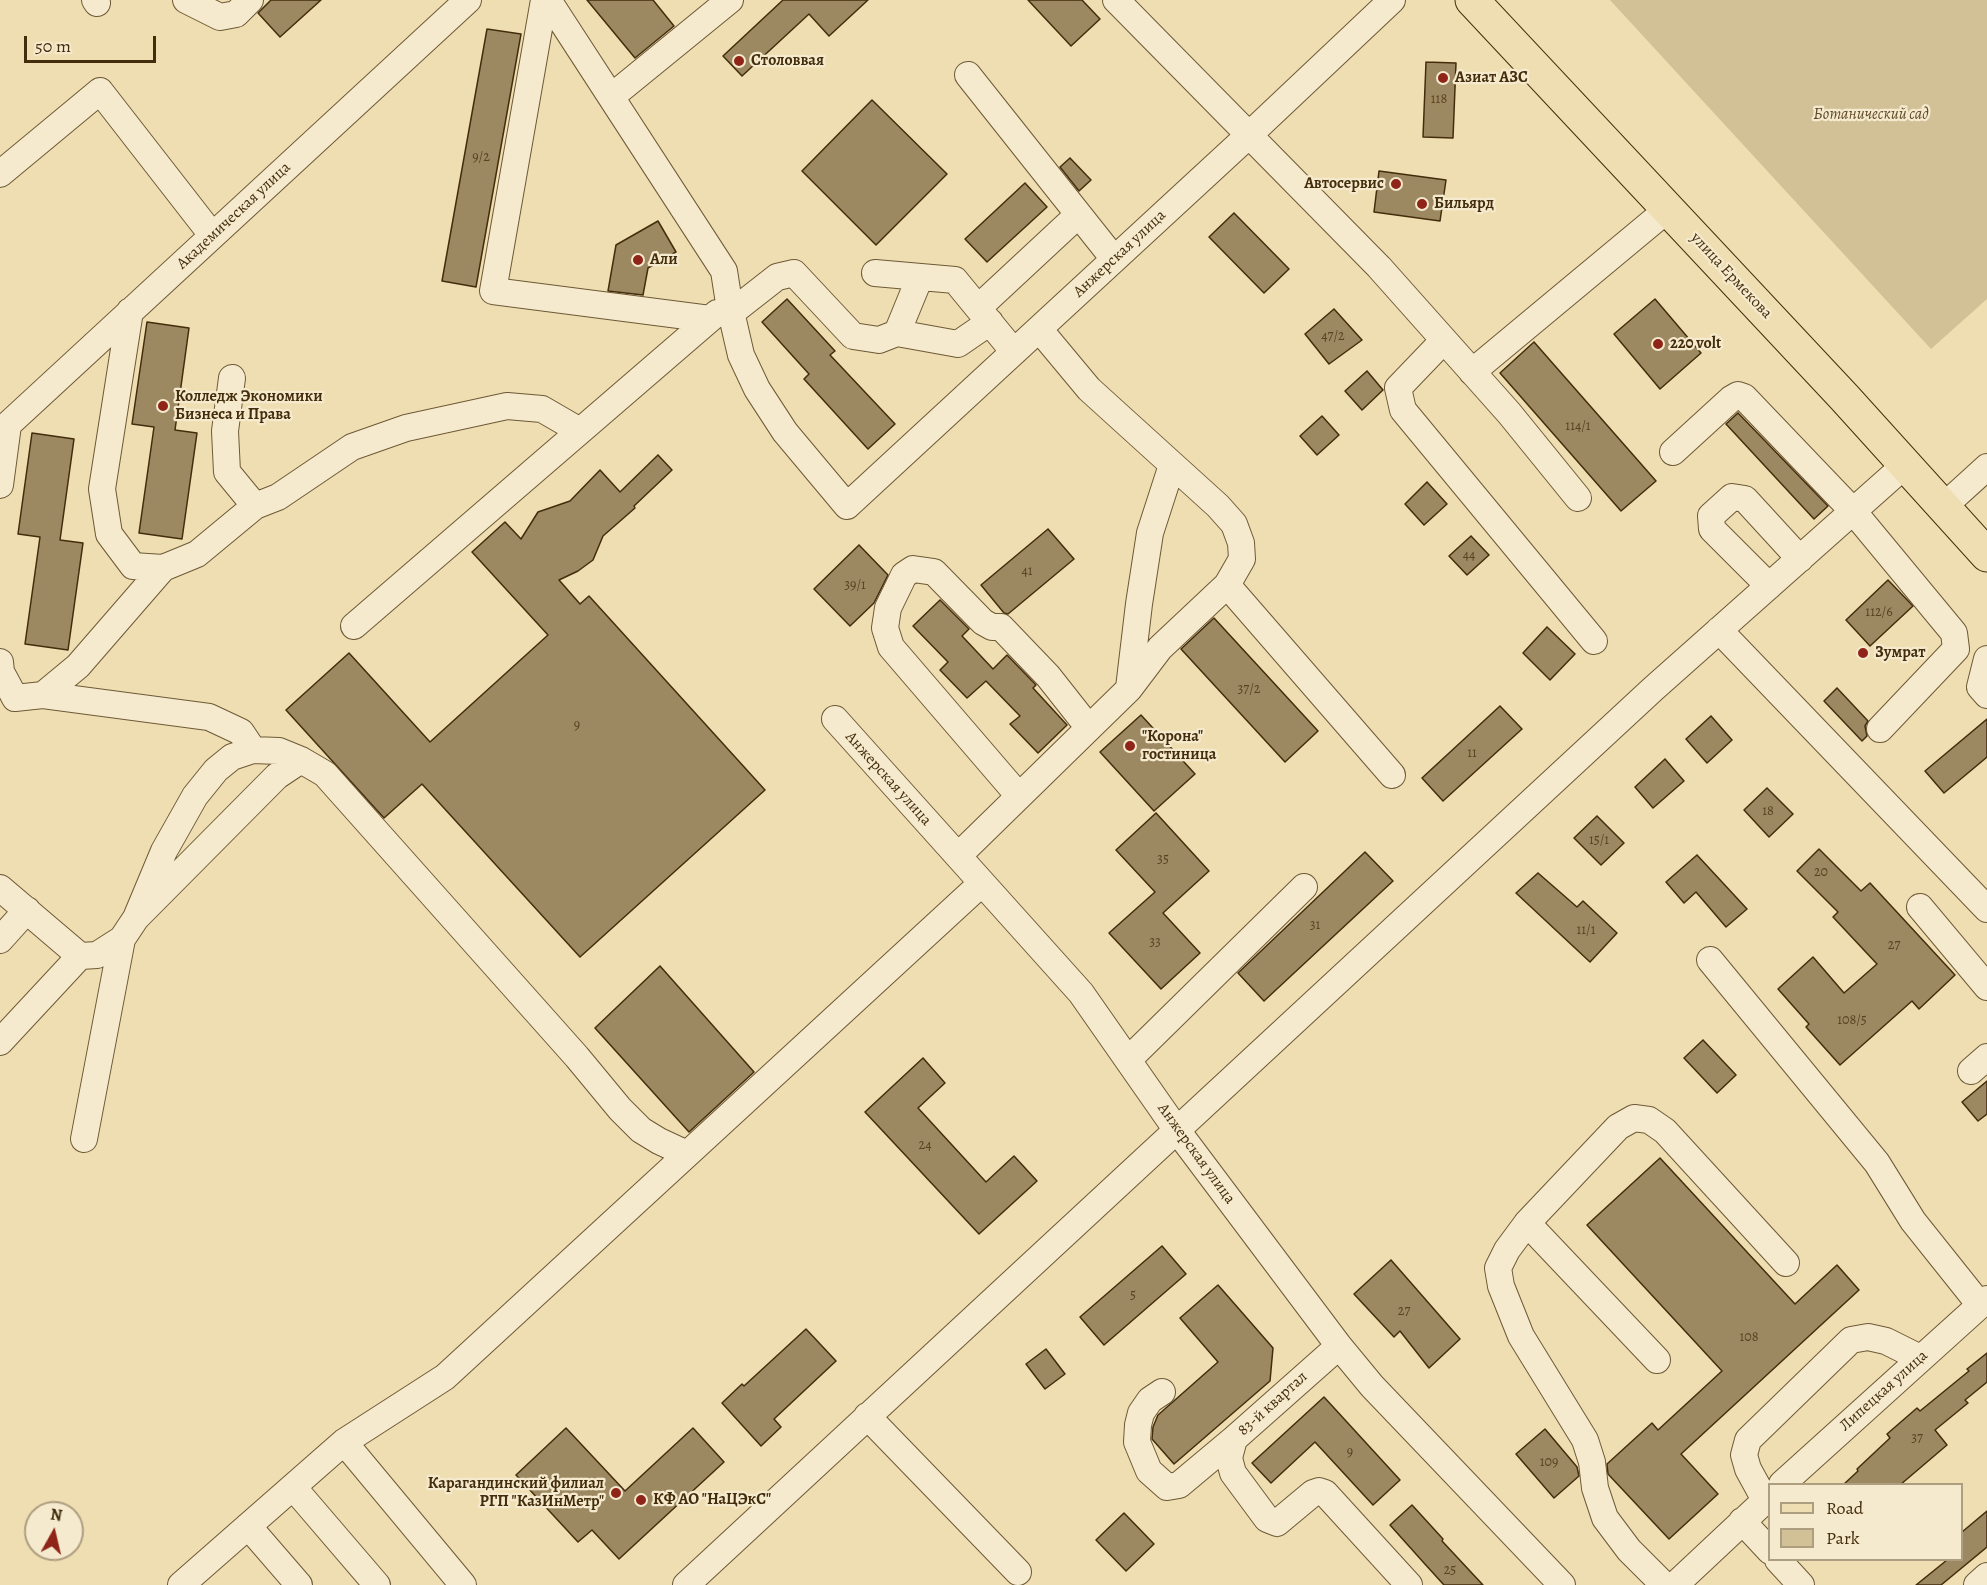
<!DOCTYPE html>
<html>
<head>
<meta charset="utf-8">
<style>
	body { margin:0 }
	#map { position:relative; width:1987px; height:1585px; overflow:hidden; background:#efdeb2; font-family:Alegreya,serif }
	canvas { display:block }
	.legend { position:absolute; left:1768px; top:1483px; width:195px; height:78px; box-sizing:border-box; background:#f5eacd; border:2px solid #ae9e80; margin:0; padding:8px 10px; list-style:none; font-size:18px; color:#432d0c }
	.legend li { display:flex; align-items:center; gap:12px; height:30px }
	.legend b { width:30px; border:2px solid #ae9e80 }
	.north { position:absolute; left:24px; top:1501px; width:60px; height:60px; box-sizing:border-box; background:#f5eacd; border:2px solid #ae9e80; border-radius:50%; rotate:8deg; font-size:16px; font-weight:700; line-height:24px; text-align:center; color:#432d0c }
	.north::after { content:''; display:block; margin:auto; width:21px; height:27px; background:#8f2418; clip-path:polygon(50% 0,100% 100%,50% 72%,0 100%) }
	.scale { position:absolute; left:24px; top:36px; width:132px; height:27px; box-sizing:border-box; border:3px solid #432d0c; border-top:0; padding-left:8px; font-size:18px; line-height:21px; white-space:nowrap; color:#432d0c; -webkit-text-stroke:4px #f5eacd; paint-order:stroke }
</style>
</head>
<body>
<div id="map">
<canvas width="1987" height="1585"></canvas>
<ul class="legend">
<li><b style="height:8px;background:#efdeb2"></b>Road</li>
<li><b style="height:16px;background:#d2c096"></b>Park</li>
</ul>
<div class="north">N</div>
<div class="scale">50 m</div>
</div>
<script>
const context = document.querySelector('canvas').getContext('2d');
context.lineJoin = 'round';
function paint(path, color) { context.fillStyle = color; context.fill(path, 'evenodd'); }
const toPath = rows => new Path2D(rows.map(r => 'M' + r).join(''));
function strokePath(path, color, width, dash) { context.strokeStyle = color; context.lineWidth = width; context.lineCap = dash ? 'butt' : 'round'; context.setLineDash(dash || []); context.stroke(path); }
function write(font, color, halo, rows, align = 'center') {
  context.font = font + ' Alegreya,serif'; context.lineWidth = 4.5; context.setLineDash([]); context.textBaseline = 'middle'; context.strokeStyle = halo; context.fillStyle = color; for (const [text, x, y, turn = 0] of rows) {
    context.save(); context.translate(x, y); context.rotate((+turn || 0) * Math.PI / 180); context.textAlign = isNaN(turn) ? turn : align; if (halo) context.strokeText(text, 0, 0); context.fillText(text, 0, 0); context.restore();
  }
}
const green = toPath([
	[1610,0,1987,0,1987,299,1931,349]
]);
const building = toPath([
	[271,0,321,0,280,37,258,13,271,0],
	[587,0,653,0,674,26,635,58,587,0],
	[783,0,868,0,829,36,809,14,742,76,723,56,783,0],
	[1028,0,1082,0,1100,19,1071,46,1028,0],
	[487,29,521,34,476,287,442,281,487,29],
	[1426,62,1456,63,1453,138,1423,137,1426,62],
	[872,100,947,174,876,245,802,171,872,100],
	[1070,158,1091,180,1079,191,1060,167,1070,158],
	[1379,171,1446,180,1440,221,1374,212,1379,171],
	[1025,183,1047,207,987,262,965,239,1025,183],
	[1234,213,1289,269,1264,293,1209,237,1234,213],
	[658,221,676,252,648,268,643,295,608,291,616,245,658,221],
	[787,299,835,351,830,355,895,424,868,449,804,379,809,374,762,322,787,299],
	[1655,299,1701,353,1660,389,1614,334,1655,299],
	[1334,309,1362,340,1329,364,1305,334,1334,309],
	[147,322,189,328,175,430,197,433,182,539,139,533,154,427,132,424,147,322],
	[1534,342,1656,481,1621,511,1500,373,1534,342],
	[1367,371,1383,390,1362,410,1345,391,1367,371],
	[1738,413,1828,506,1814,519,1726,424,1738,413],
	[1322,416,1339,435,1317,455,1300,436,1322,416],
	[32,433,74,439,60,540,83,543,68,650,25,644,40,537,18,534,32,433],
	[658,455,672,470,634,506,635,508,603,536,593,560,578,571,559,580,580,604,589,596,765,790,580,957,422,784,384,818,286,710,349,653,430,742,548,635,472,552,505,522,521,539,538,512,570,501,600,470,620,492,658,455],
	[1427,482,1447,504,1424,525,1405,504,1427,482],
	[1048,529,1074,559,1008,614,1004,613,981,585,1048,529],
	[1471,536,1489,555,1467,575,1449,556,1471,536],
	[859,545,888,575,874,603,850,626,814,589,859,545],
	[1888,580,1913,606,1870,646,1846,620,1888,580],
	[940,600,969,629,962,636,993,669,1007,655,1036,685,1033,688,1067,725,1038,753,1010,724,1020,716,986,681,967,698,940,670,948,662,913,626,940,600],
	[1214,618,1318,731,1285,762,1181,649,1214,618],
	[1547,627,1575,654,1550,680,1523,653,1547,627],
	[1837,688,1868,721,1865,726,1867,736,1862,741,1824,701,1837,688],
	[1500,706,1522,729,1443,801,1422,778,1500,706],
	[1141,715,1195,774,1154,811,1100,752,1141,715],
	[1711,716,1732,740,1707,763,1686,739,1711,716],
	[1987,719,1987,757,1944,793,1925,771,1987,719],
	[1665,759,1684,781,1653,808,1635,787,1665,759],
	[1767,788,1793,814,1769,837,1744,810,1767,788],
	[1156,813,1209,871,1163,913,1200,953,1161,989,1109,933,1155,892,1116,850,1156,813],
	[1597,816,1624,843,1601,865,1574,838,1597,816],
	[1819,849,1861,891,1870,883,1955,975,1919,1009,1912,1001,1840,1065,1806,1027,1809,1024,1778,989,1813,957,1844,993,1877,964,1833,917,1838,912,1797,871,1819,849],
	[1365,852,1393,881,1264,1001,1238,973,1365,852],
	[1697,855,1747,909,1726,927,1696,892,1684,903,1666,882,1697,855],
	[1538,873,1577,907,1583,901,1617,933,1590,962,1516,893,1538,873],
	[660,966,754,1072,689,1132,595,1028,660,966],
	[1703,1040,1736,1075,1717,1093,1684,1058,1703,1040],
	[923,1058,945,1083,918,1108,986,1182,1014,1156,1037,1181,979,1234,865,1112,923,1058],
	[1987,1081,1987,1114,1978,1121,1962,1102,1987,1081],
	[1660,1158,1795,1304,1837,1265,1859,1290,1681,1454,1718,1494,1669,1539,1608,1474,1607,1464,1652,1423,1658,1430,1722,1371,1587,1225,1660,1158],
	[1162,1246,1186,1274,1104,1345,1080,1317,1162,1246],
	[1391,1260,1460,1339,1429,1368,1400,1331,1394,1337,1354,1294,1391,1260],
	[1218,1285,1273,1348,1270,1381,1174,1464,1152,1439,1153,1427,1158,1415,1218,1362,1180,1318,1218,1285],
	[806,1329,836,1361,774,1419,781,1427,761,1446,722,1403,742,1384,744,1386,806,1329],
	[1046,1349,1065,1374,1045,1389,1026,1364,1046,1349],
	[1987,1353,1987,1382,1965,1400,1968,1403,1935,1430,1947,1445,1900,1485,1843,1485,1858,1471,1857,1469,1890,1438,1887,1434,1917,1408,1920,1411,1969,1371,1967,1369,1987,1353],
	[1324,1397,1400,1480,1373,1505,1315,1442,1271,1483,1252,1463,1324,1397],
	[566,1428,625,1491,693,1428,724,1462,619,1559,592,1530,578,1542,516,1475,566,1428],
	[1545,1429,1577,1467,1579,1476,1554,1498,1516,1454,1545,1429],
	[1412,1505,1443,1539,1442,1541,1483,1585,1444,1585,1424,1563,1390,1525,1412,1505],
	[1987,1511,1987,1547,1941,1585,1916,1585,1947,1560,1962,1560,1962,1532,1987,1511],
	[1124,1513,1154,1544,1126,1571,1096,1540,1124,1513]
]);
const minor = toPath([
	[95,0,97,3],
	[186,0,220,17,236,14,250,0],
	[544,0,493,291,710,319],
	[548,0,724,271,729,303,741,355,757,389,785,432,847,506,1249,135,1392,0],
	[1116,0,1379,267,1509,413,1578,498],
	[968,75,1114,259],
	[611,97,730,0],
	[0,174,100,91,212,235],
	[875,273,955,280,1014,352],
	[978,308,1078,215],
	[130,311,102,489,109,534,133,566,163,568,197,554,255,506,278,497,352,447,406,428,507,406,542,409,580,431],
	[731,313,777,277,794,273,853,336,879,340,897,333,920,277],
	[897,333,958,344,990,322],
	[1444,340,1398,388,1403,410,1594,641],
	[1472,372,1668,209],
	[232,378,225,431,227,472,255,506],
	[0,432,468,0],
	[1673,452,1731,399,1738,395,1744,397,1853,511,1954,633,1956,649,1880,729],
	[0,485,8,425],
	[1943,507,1987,467],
	[1227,585,1392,775],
	[1769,586,1712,529,1711,516,1732,497,1745,499,1800,559],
	[354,626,717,313],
	[1719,630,1987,909],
	[1987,659,1980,687,1987,695],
	[0,662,1,672,15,698,43,695,78,666,163,568],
	[1129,688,1139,604,1150,533,1172,465],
	[43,695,209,717,241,732,253,750],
	[835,719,1081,993,1176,1129,1339,1346,1372,1386,1562,1585],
	[1019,796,891,647,885,628,888,608,904,575,913,569,934,572,983,622,992,627,1001,627,1048,676,1089,728],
	[958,856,1129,689,1160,648,1227,585,1242,559,1241,543,1234,524,1218,506,1089,389,1039,329],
	[0,888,80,956,97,955,122,939,136,918,277,776,301,760],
	[1920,907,1987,987],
	[136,918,164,851,195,796,216,770,232,757,253,750,279,751,301,760,325,774,577,1057,620,1109,641,1130,659,1141,687,1154],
	[0,940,27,910],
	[1710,960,1877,1163,1913,1221,1980,1305],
	[0,1042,80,956],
	[1128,1060,1304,887],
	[1971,1071,1987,1057],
	[84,1139,122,939],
	[1527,1223,1657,1360],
	[1339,1346,1234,1439,1229,1458,1233,1473,1267,1519,1277,1523,1313,1493,1319,1491,1325,1493,1409,1585],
	[1162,1392,1150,1400,1141,1413,1138,1425,1137,1442,1149,1471,1167,1487,1179,1485,1234,1439],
	[867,1416,1018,1572],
	[344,1442,463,1585],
	[1782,1484,1987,1299],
	[293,1487,377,1585],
	[1765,1500,1748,1469,1744,1455,1748,1440,1851,1340,1868,1337,1886,1341,1920,1358],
	[1742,1521,1770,1551],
	[248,1526,299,1585],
	[1778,1560,1801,1585],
	[181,1585,344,1442,445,1377,982,883],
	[686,1585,1653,689,1905,465],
	[1664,1585,1629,1550,1605,1518,1595,1488,1592,1462,1585,1440,1521,1336,1501,1286,1498,1268,1507,1250,1527,1223,1618,1127,1634,1118,1649,1120,1665,1131,1786,1263],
	[1675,1585,1770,1496],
	[1977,1585,1987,1576]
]);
const major = toPath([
	[1472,0,1844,397,1987,555]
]);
const markers = [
	[739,61,6,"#8f2418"],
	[1443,78,6,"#8f2418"],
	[1396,184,6,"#8f2418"],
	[1422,204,6,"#8f2418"],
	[638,260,6,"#8f2418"],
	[1658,344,6,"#8f2418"],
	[163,406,6,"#8f2418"],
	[1863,653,6,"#8f2418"],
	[1130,746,6,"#8f2418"],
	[616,1493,6,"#8f2418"],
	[641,1500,6,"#8f2418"]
];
const numberNames = [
	["118",1439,100],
	["9/2",481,158],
	["47/2",1333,337],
	["114/1",1578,427],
	["44",1469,556],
	["41",1027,572],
	["39/1",855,586],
	["112/6",1879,613],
	["37/2",1249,690],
	["9",577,726],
	["11",1472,754],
	["18",1768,812],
	["15/1",1599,841],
	["35",1163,860],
	["20",1821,873],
	["31",1315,926],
	["11/1",1586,931],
	["33",1155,943],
	["27",1894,946],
	["108/5",1852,1021],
	["24",925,1146],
	["5",1133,1296],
	["27",1404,1312],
	["108",1749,1338],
	["37",1917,1439],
	["9",1350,1453],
	["109",1549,1463],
	["25",1450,1571]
];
const poiNames = [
	["Столоввая",751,61],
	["Азиат АЗС",1455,78],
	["Автосервис",1384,184,"right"],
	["Бильярд",1434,204],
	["Али",650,260],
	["220 volt",1670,344],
	["Колледж Экономики",175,397],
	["Бизнеса и Права",175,415],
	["Зумрат",1875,653],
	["\"Корона\"",1142,737],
	["гостиница",1142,755],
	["Карагандинский филиал",604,1484,"right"],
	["РГП \"КазИнМетр\"",604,1502,"right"],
	["КФ АО \"НаЦЭкС\"",653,1500]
];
const parkNames = [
	["Ботанический сад",1871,115]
];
const streetNames = [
	["Академическая улица",234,216,-43],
	["Анжерская улица",1120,254,-43],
	["улица Ермекова",1731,276,47],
	["Анжерская улица",888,779,48],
	["Анжерская улица",1196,1154,54],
	["Липецкая улица",1884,1391,-42],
	["83-й квартал",1273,1404,-42]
];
paint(green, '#d2c096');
paint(building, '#9c8962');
strokePath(building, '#432d0c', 1.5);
strokePath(minor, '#6e5936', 28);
strokePath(major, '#432d0c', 35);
strokePath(minor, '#f5eacd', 26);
strokePath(major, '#efdeb2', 33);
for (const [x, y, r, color] of markers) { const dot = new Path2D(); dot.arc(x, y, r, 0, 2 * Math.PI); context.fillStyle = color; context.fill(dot); strokePath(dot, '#f5eacd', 2); }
write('14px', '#594422', null, numberNames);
write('bold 16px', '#432d0c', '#f5eacd', poiNames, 'left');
write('italic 16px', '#604a28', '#f5eacd', parkNames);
write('16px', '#432d0c', '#f5eacd', streetNames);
</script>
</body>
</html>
